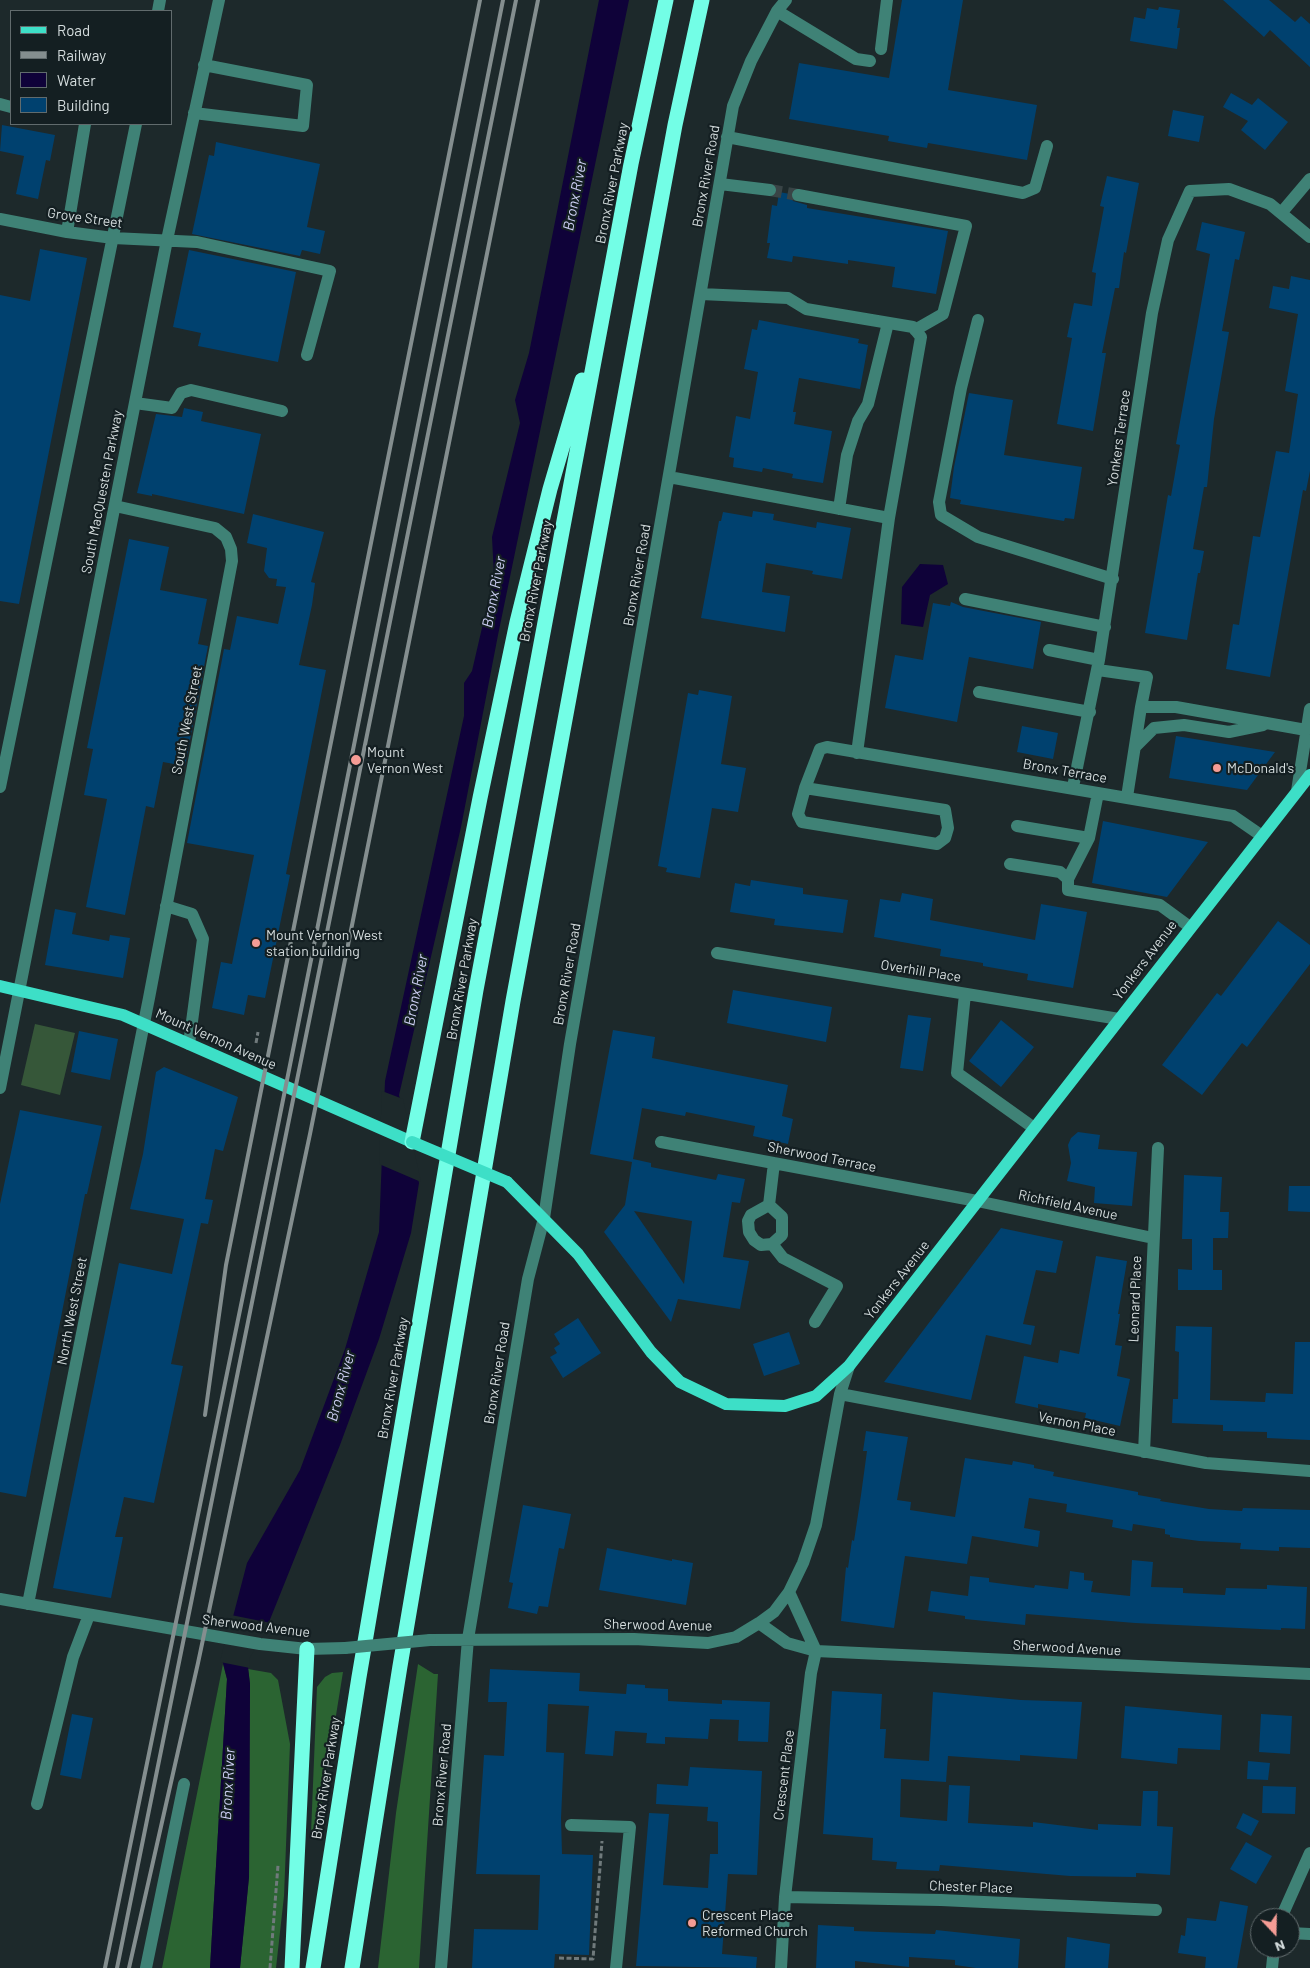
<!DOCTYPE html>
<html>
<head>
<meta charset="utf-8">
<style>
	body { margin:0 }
	#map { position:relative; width:1310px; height:1968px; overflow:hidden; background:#1d292b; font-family:Barlow,sans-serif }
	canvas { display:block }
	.legend { position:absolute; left:10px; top:10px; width:162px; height:115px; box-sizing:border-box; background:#141f22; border:1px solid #616b6d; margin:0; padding:6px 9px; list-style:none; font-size:15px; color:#d5ddde }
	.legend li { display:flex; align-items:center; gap:10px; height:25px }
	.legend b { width:25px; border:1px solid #616b6d }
	.north { position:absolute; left:1250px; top:1908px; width:50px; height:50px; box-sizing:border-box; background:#141f22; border:1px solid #616b6d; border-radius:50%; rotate:159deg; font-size:14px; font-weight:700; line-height:20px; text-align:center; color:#d5ddde }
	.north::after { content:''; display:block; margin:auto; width:18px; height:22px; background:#f59c95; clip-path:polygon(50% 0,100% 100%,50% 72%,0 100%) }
</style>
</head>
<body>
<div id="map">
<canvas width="1310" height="1968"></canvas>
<ul class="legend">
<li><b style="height:6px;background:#3ddfc7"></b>Road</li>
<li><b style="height:6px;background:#848e8f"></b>Railway</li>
<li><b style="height:14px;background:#0f0239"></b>Water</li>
<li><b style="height:14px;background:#00416f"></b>Building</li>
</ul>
<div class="north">N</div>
</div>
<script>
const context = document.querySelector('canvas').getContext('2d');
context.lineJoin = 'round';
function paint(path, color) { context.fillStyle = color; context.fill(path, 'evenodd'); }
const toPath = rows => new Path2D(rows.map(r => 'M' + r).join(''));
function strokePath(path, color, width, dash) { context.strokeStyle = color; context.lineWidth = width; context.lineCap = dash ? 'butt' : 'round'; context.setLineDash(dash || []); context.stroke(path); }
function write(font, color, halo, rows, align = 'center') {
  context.font = font + ' Barlow,sans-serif'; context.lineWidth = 4.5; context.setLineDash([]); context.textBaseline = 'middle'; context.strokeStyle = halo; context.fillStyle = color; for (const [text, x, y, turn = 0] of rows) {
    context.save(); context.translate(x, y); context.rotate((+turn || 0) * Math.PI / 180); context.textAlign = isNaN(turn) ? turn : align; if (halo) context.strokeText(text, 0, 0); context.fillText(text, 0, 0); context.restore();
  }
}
const green = toPath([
	[35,1024,75,1033,60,1095,21,1085]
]);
const forest = toPath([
	[223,1664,227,1679,210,1968,162,1968],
	[418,1664,434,1674,438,1674,419,1968,378,1968,396,1813],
	[248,1669,271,1673,278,1680,290,1744,284,1896,276,1968,240,1968,249,1877,250,1684],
	[343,1672,317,1833,311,1833,317,1687,325,1677,332,1673]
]);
const water = toPath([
	[599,0,629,0,498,635,461,827,399,1095,419,1183,411,1233,379,1339,340,1445,269,1622,247,1658,250,1684,249,1877,240,1968,210,1968,227,1679,222,1659,247,1563,300,1470,345,1349,379,1232,385,1081,464,716,464,683,472,671,494,576,492,537,520,423,515,400,529,353],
	[920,564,943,565,948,584,930,595,923,627,901,624,902,587]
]);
const pier = toPath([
	[382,1091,403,1099,421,1182,379,1164],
	[231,1615,271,1623,249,1659,250,1668,220,1662]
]);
const building = toPath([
	[902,0,963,0,948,90,1037,105,1027,160,928,143,927,148,888,141,889,136,789,119,799,63,889,78],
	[1223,0,1269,0,1295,22,1301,16,1310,24,1310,67,1270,30,1264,37],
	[1159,7,1180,10,1177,28,1180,28,1177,49,1130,41,1134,17,1145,19,1147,8,1158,10],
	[1231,93,1252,105,1258,98,1288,122,1265,150,1241,130,1248,121,1223,107],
	[1173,110,1204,116,1199,142,1168,136],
	[2,125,55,135,50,161,46,160,38,199,16,194,24,156,0,151],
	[216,142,320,164,307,227,325,231,320,254,302,250,300,256,192,234,209,155,214,156],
	[1107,176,1139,183,1126,253,1124,252,1119,288,1115,288,1102,353,1106,353,1093,431,1057,424,1072,338,1067,337,1074,303,1092,306,1096,273,1092,272,1104,207,1100,206],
	[779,192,790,194,793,201,807,205,807,208,948,231,936,294,892,287,895,267,848,260,848,264,793,256,792,262,767,258,770,243,767,243,772,205,777,206],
	[1202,222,1245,232,1239,260,1235,259,1222,331,1229,332,1214,419,1207,487,1204,487,1193,549,1204,551,1200,573,1198,573,1187,640,1145,633,1168,495,1171,496,1180,445,1176,444,1210,254,1196,250],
	[40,249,87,258,19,604,0,601,0,295,30,301],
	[189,250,296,272,278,362,198,346,201,333,173,327],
	[1291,276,1310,280,1310,471,1306,491,1303,490,1270,677,1226,669,1233,624,1239,625,1253,536,1260,537,1276,451,1289,453,1298,394,1285,391,1298,314,1269,308,1273,286,1289,289],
	[759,320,859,339,858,343,868,345,860,389,799,378,793,412,796,412,794,424,832,431,823,483,792,478,793,474,763,468,762,472,733,467,734,458,729,457,736,416,750,419,758,372,744,369,752,329,757,330],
	[969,393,1013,400,1004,455,1082,467,1074,519,1065,518,1064,521,960,504,961,500,950,498,954,467],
	[184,408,203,412,201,421,261,434,244,514,152,494,152,496,137,493,156,414,182,417],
	[753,511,774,514,773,520,816,528,817,522,851,528,842,579,812,574,813,571,766,563,762,592,790,596,785,632,701,618,719,521,721,521,723,512,752,517],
	[253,514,324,532,311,582,315,583,312,605,299,665,326,670,286,874,290,875,265,998,248,995,244,1015,212,1008,221,962,232,964,254,855,187,843,224,649,230,650,237,616,278,624,286,587,276,586,277,579,269,578,264,571,267,548,247,543],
	[129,539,169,547,160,590,207,599,198,644,208,646,185,766,163,762,154,808,146,806,125,915,86,907,107,799,84,795,93,749,87,748],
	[951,602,963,607,1041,622,1033,669,969,657,957,722,885,708,895,655,923,660,933,603,950,606],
	[699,690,732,696,721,764,746,768,738,812,712,808,700,878,666,872,667,868,658,866,688,693,698,695],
	[1022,726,1058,733,1053,759,1017,752],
	[1176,736,1275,752,1247,790,1169,778],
	[1103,821,1208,842,1167,897,1092,883],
	[751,880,803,888,803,894,848,900,843,933,774,925,775,919,730,912,735,883,750,886],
	[902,893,933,899,930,920,1035,940,1041,904,1087,912,1073,988,1027,980,1028,974,983,966,983,963,940,956,941,949,874,937,880,899,900,902],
	[55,909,76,913,72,934,109,941,110,935,130,938,123,978,45,965],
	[1278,921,1310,945,1310,964,1247,1047,1242,1043,1202,1095,1162,1065,1217,993,1221,996],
	[733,990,832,1007,826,1042,727,1023],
	[908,1015,931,1018,923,1071,900,1068],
	[1001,1020,1034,1047,1001,1087,969,1061],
	[613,1030,655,1037,652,1058,788,1085,782,1116,793,1119,788,1144,753,1136,755,1126,686,1112,685,1116,642,1108,633,1159,651,1163,651,1167,716,1180,718,1174,745,1179,740,1203,732,1202,723,1257,749,1261,740,1309,678,1299,671,1322,604,1232,625,1205,632,1162,590,1154],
	[634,1211,692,1221,684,1284],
	[79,1031,118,1039,110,1080,71,1072],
	[164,1067,238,1097,223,1151,215,1149,205,1199,213,1200,208,1224,201,1223,171,1364,183,1366,154,1503,124,1497,115,1537,123,1537,111,1598,53,1588,119,1263,172,1274,184,1219,130,1209,143,1154,156,1072],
	[20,1110,102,1126,87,1194,85,1194,26,1497,0,1492,0,1204],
	[1078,1132,1100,1135,1098,1149,1137,1152,1132,1206,1094,1203,1095,1187,1067,1181,1071,1163,1068,1145,1071,1138],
	[1184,1175,1222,1177,1220,1212,1229,1212,1228,1238,1213,1238,1213,1270,1222,1270,1222,1290,1178,1290,1178,1269,1192,1270,1192,1239,1182,1239],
	[1289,1186,1310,1186,1310,1212,1288,1211],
	[1001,1228,1063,1241,1056,1273,1036,1270,1023,1324,1035,1326,1031,1345,986,1335,971,1400,884,1382],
	[1096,1256,1127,1261,1118,1314,1120,1314,1115,1345,1122,1346,1117,1376,1130,1379,1120,1426,1085,1418,1086,1413,1038,1404,1038,1408,1015,1403,1024,1356,1058,1363,1060,1350,1079,1354],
	[578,1318,601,1353,563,1378,550,1357,557,1353,554,1348,560,1344,554,1334],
	[1176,1326,1212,1327,1210,1400,1265,1402,1266,1393,1293,1394,1295,1342,1310,1342,1310,1440,1267,1438,1267,1432,1223,1431,1223,1425,1172,1423,1173,1399,1178,1399,1179,1352,1175,1351],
	[789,1332,800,1364,764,1376,753,1344],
	[866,1431,908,1437,897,1500,911,1502,910,1510,955,1517,965,1458,1012,1465,1013,1461,1034,1465,1034,1468,1054,1472,1053,1476,1138,1492,1138,1495,1161,1499,1160,1501,1209,1509,1242,1511,1243,1508,1310,1510,1310,1548,1279,1547,1279,1551,1240,1549,1241,1543,1199,1541,1170,1537,1170,1535,1165,1534,1165,1529,1133,1524,1132,1531,1112,1527,1113,1520,1066,1512,1067,1504,1029,1498,1024,1528,1040,1531,1038,1547,972,1536,967,1564,905,1556,894,1628,841,1621,846,1567,848,1568,852,1540,854,1541,861,1495,867,1451,863,1451],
	[523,1505,571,1514,564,1549,559,1548,548,1607,539,1606,537,1614,508,1608,513,1583,509,1582],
	[607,1548,672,1561,672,1559,693,1563,686,1605,599,1590],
	[1132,1560,1153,1562,1151,1587,1183,1588,1183,1593,1225,1595,1226,1588,1267,1589,1267,1585,1307,1587,1305,1629,1281,1628,1281,1630,1135,1623,1026,1614,1025,1625,965,1619,965,1616,928,1611,931,1591,968,1596,970,1576,989,1578,989,1582,1034,1588,1035,1585,1068,1589,1070,1571,1084,1573,1084,1580,1093,1581,1091,1592,1130,1596],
	[490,1669,580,1673,579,1691,626,1694,627,1684,645,1685,645,1688,668,1689,668,1701,722,1704,722,1700,770,1702,768,1742,738,1741,739,1720,710,1719,708,1739,665,1737,665,1744,646,1743,647,1733,615,1731,613,1756,585,1754,589,1706,548,1704,546,1752,564,1753,561,1818,562,1854,593,1855,589,1955,555,1954,554,1968,472,1968,474,1929,538,1930,540,1875,476,1874,484,1755,504,1756,507,1702,488,1702],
	[832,1691,882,1694,880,1729,886,1729,884,1758,929,1761,933,1692,1021,1700,1082,1702,1077,1759,1020,1755,1020,1761,948,1756,946,1782,901,1779,900,1817,947,1821,949,1785,970,1786,968,1823,1033,1827,1033,1822,1098,1830,1098,1824,1141,1826,1143,1791,1158,1791,1157,1826,1173,1827,1170,1875,1136,1873,1136,1877,1070,1876,940,1865,939,1871,896,1869,897,1862,872,1860,873,1838,823,1834],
	[1125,1706,1222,1715,1220,1750,1178,1748,1177,1764,1121,1758],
	[72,1714,93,1718,81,1779,60,1775],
	[1261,1714,1292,1716,1290,1754,1259,1752],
	[1248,1761,1270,1763,1268,1780,1247,1779],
	[690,1767,762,1771,757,1875,728,1874,722,1954,757,1957,756,1968,636,1966,649,1813,669,1814,663,1885,708,1888,710,1854,718,1854,718,1822,707,1821,708,1807,656,1804,657,1784,688,1786],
	[1263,1786,1296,1787,1295,1814,1262,1813],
	[1243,1813,1259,1821,1251,1836,1236,1828],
	[1246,1842,1272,1856,1256,1884,1230,1869],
	[1220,1901,1248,1906,1237,1968,1205,1968,1206,1957,1178,1953,1181,1935,1185,1936,1187,1918,1216,1921],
	[818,1925,854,1927,854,1931,935,1934,936,1930,1020,1939,1018,1968,976,1968,955,1965,955,1960,909,1957,909,1967,855,1961,855,1968,816,1968],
	[1067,1937,1110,1944,1108,1968,1065,1968]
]);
const minorTunnel = toPath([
	[770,190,798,195]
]);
const path = toPath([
	[256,1043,258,1032],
	[559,1958,593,1959,602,1841],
	[270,1968,278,1865]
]);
const minor = toPath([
	[158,11,160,0],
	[777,11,856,59,870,61],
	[881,49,887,0],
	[0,104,11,107],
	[194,113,303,126,307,85,204,65],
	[727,137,1023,193,1035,188,1047,146],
	[720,184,770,190],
	[798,195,966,226,943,314,915,330],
	[1282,212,1310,179],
	[0,219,67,232,113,238,197,242,330,271,307,355],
	[67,232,85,124],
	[701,294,788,298,806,309,913,327,921,337,889,518,857,753],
	[978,320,961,388,939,502,941,515,978,537,1113,579],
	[135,403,172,408,181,393,191,390,282,411],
	[669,477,889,518],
	[839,509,847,455,858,421,868,404,888,323],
	[965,599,1105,627],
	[1049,650,1099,660],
	[1098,670,1147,677,1141,707],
	[979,692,1090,712],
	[1135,747,1154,728,1184,725,1229,732,1263,725],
	[0,787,136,124],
	[1073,787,1099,660,1152,313,1168,240,1190,191,1229,189,1270,204,1310,237],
	[805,788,945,810,948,828,945,838,937,844,802,822,798,814,805,788,820,749,827,747,1233,816,1262,836],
	[1297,791,1310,709],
	[1127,797,1141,707,1176,707,1306,730],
	[1017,826,1089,838],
	[1010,864,1060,872,1068,879,1089,838,1098,793],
	[1068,879,1068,890,1160,905,1190,927],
	[166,906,192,914,203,939,189,1044],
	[717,953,1119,1019],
	[965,994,957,1073,1034,1128],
	[0,1088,167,240,219,0],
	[661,1142,977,1201,1153,1238],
	[769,1205,751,1215,748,1221,749,1232,754,1240,761,1245,772,1244,782,1235,782,1217,769,1205,774,1163],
	[772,1244,783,1258,837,1286,815,1322],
	[840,1394,1206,1463,1310,1471],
	[1144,1452,1158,1148],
	[0,1599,260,1644,307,1649,345,1648],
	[28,1604,149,998,232,561,231,549,226,537,215,528,115,506],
	[759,1623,787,1643,816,1651,1310,1674],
	[430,1640,634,1639,708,1643,736,1637,759,1623,774,1612,789,1592,803,1563,816,1525,840,1394,849,1366],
	[37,1804,73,1657,89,1615],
	[571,1825,630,1827,616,1968],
	[785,1897,941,1900,1156,1910],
	[1281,1918,1310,1853],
	[1290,1933,1310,1934],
	[146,1968,184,1784],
	[441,1968,468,1639,528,1279,544,1218,570,1044,733,106,751,61,777,11,786,0],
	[781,1968,785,1897,811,1673,816,1651,789,1592],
	[1272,1968,1274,1948]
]);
const major = toPath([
	[0,986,123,1015,412,1142],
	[507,1182,578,1254,651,1352,680,1382,726,1404,785,1406,816,1396,849,1366,1310,775]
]);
const highway = toPath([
	[412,1142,480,798,517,622,550,489,582,380],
	[292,1968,307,1649],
	[313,1968,359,1677,476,990,631,164,666,0],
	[352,1968,400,1666,513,1001,675,125,702,0]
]);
const rail = toPath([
	[205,1415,226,1265,480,0],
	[105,1968,279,1120,503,0],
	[117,1968,516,0],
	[129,1968,198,1663,310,1134,538,0]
]);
const minorBridge = toPath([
	[345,1648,430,1640]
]);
const majorBridge = toPath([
	[412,1142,507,1182]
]);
const markers = [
	[356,760,6,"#f59c95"],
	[1217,768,5,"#f59c95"],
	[256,943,5,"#f59c95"],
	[692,1923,5,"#f59c95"]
];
const streetNames = [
	["Bronx River Road",706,176,-80],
	["Bronx River Parkway",612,183,-79],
	["Grove Street",85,218,8],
	["Yonkers Terrace",1119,438,-82],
	["South MacQuesten Parkway",102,492,-79],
	["Bronx River Road",637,575,-80],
	["Bronx River Parkway",536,581,-79],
	["South West Street",187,720,-79],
	["Bronx Terrace",1065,771,10],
	["Yonkers Avenue",1145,960,-53],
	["Overhill Place",921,971,9],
	["Bronx River Road",567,974,-80],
	["Bronx River Parkway",462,979,-80],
	["Mount Vernon Avenue",216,1039,24],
	["Sherwood Terrace",822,1157,11],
	["Richfield Avenue",1068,1205,12],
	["Yonkers Avenue",897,1280,-52],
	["Leonard Place",1135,1299,-88],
	["North West Street",72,1311,-79],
	["Bronx River Road",497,1373,-81],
	["Bronx River Parkway",393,1378,-80],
	["Vernon Place",1077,1424,11],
	["Sherwood Avenue",658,1625,1],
	["Sherwood Avenue",256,1626,7],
	["Sherwood Avenue",1067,1648,3],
	["Bronx River Road",442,1775,-85],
	["Crescent Place",784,1775,-83],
	["Bronx River Parkway",326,1778,-81],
	["Chester Place",971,1887,2]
];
const poiNames = [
	["Mount",367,752],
	["Vernon West",367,768],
	["McDonald's",1227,768],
	["Mount Vernon West",266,935],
	["station building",266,951],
	["Crescent Place",702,1915],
	["Reformed Church",702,1931]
];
const waterNames = [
	["Bronx River",575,195,-79],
	["Bronx River",494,592,-79],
	["Bronx River",416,990,-79],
	["Bronx River",341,1386,-75],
	["Bronx River",228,1784,-87]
];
paint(green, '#365739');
paint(forest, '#2b6432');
paint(water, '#0f0239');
paint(pier, '#1d292b');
paint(building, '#00416f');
strokePath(minorTunnel, '#394446', 12, [12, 6]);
strokePath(path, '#707a7c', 3, [5, 2.5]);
strokePath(minor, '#3f8276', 12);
strokePath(major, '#3ddfc7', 12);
strokePath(highway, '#73fee6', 15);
strokePath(rail, '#848e8f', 4);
strokePath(minorBridge, '#3f8276', 12);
strokePath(majorBridge, '#3ddfc7', 12);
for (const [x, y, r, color] of markers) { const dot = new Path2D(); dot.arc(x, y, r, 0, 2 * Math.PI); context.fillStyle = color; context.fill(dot); strokePath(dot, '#141f22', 2); }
write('14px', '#d5ddde', '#141f22', streetNames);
write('14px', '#d5ddde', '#141f22', poiNames, 'left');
write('italic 15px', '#ced0f5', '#141f22', waterNames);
</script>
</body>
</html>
